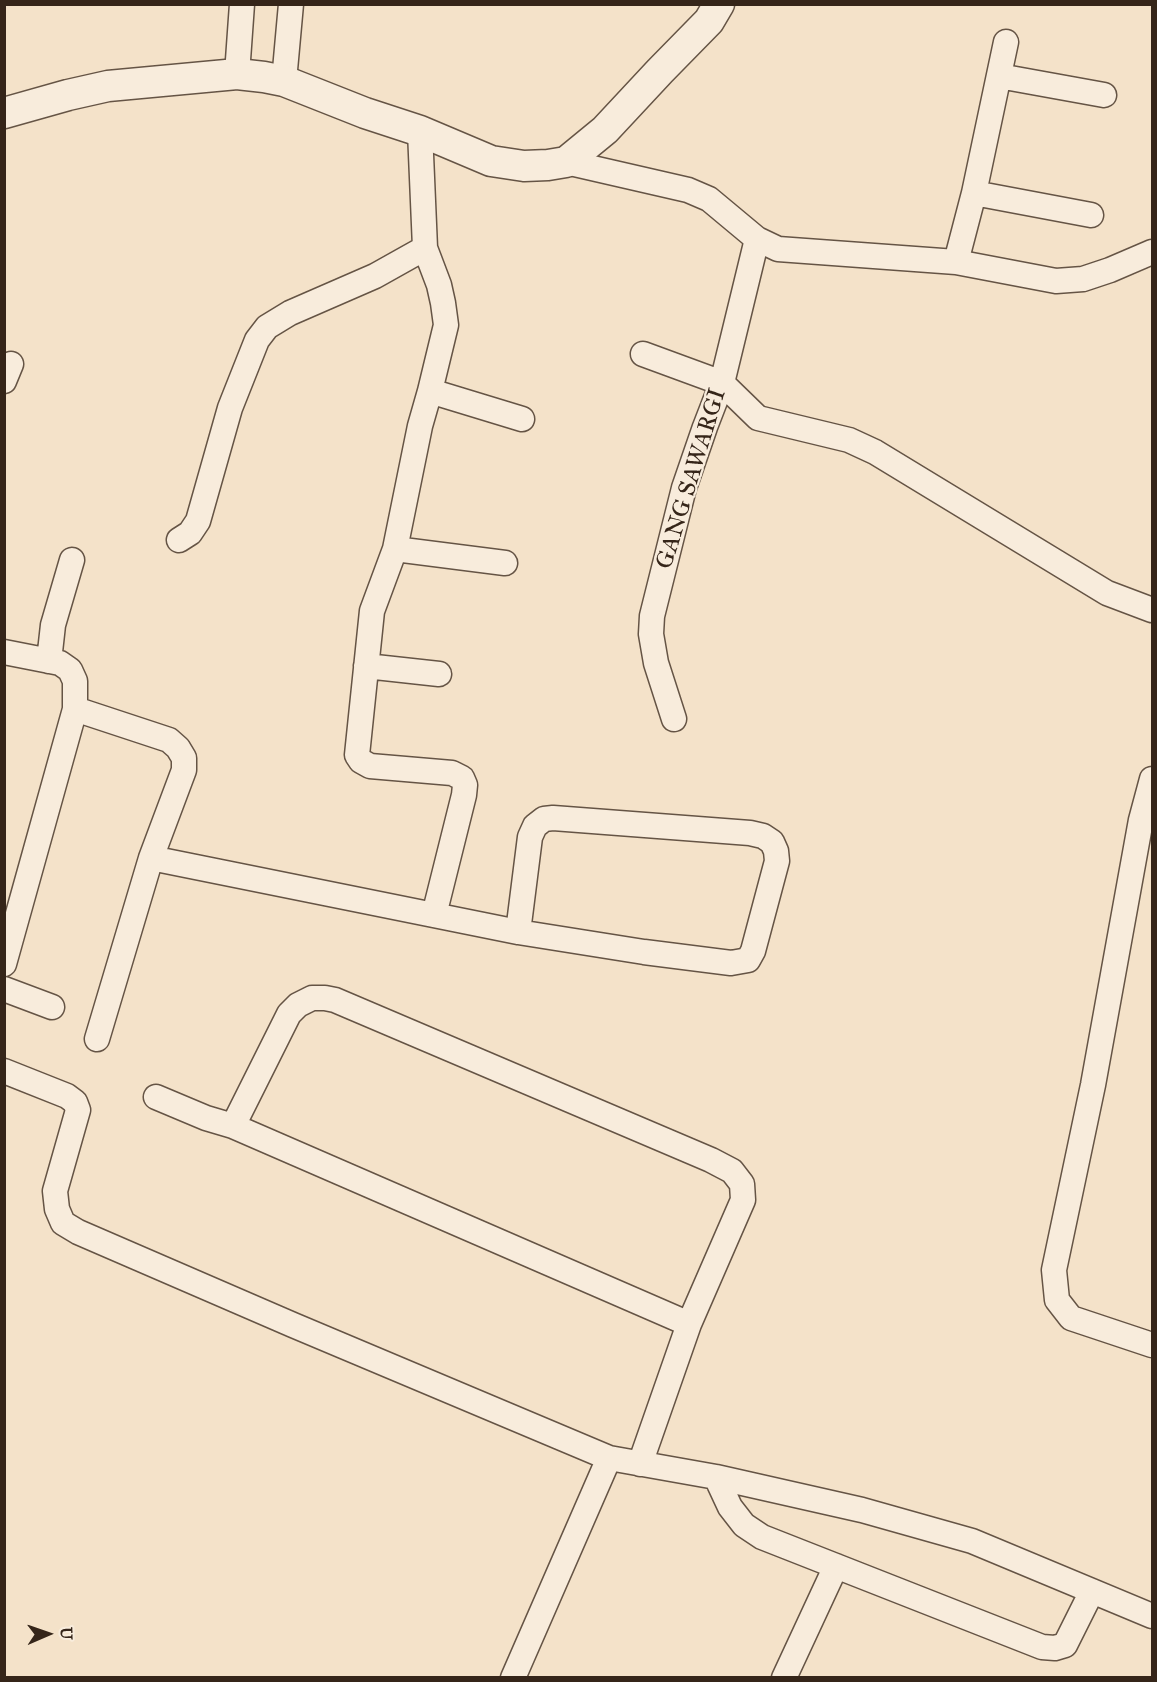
<!DOCTYPE html>
<html>
<head>
<meta charset="utf-8">
<style>
	body { margin:0 }
	#map { position:relative; width:1157px; height:1682px; overflow:hidden; background:#f4e2c9; font-family:"IM FELL Great Primer",serif }
	canvas { display:block }
	.frame { position:absolute; inset:0; border:6px solid #352519; pointer-events:none }
	.north { position:absolute; left:18px; top:1604px; width:60px; height:60px; -webkit-text-stroke:4px #f8ecdc; paint-order:stroke; rotate:88deg; font-size:16px; font-weight:700; line-height:24px; text-align:center; color:#352519 }
	.north::after { content:''; display:block; margin:auto; width:21px; height:27px; background:#352519; clip-path:polygon(50% 0,100% 100%,50% 72%,0 100%) }
</style>
</head>
<body>
<div id="map">
<canvas width="1157" height="1682"></canvas>
<div class="frame"></div>
<div class="north">U</div>
</div>
<script>
const context = document.querySelector('canvas').getContext('2d');
context.lineJoin = 'round';
const toPath = rows => new Path2D(rows.map(r => 'M' + r).join(''));
function strokePath(path, color, width, dash) { context.strokeStyle = color; context.lineWidth = width; context.lineCap = dash ? 'butt' : 'round'; context.setLineDash(dash || []); context.stroke(path); }
function write(font, color, halo, rows, align = 'center') {
  context.font = font + ' "IM FELL Great Primer",serif'; context.lineWidth = 4.5; context.setLineDash([]); context.textBaseline = 'middle'; context.strokeStyle = halo; context.fillStyle = color; for (const [text, x, y, turn = 0] of rows) {
    context.save(); context.translate(x, y); context.rotate((+turn || 0) * Math.PI / 180); context.textAlign = isNaN(turn) ? turn : align; if (halo) context.strokeText(text, 0, 0); context.fillText(text, 0, 0); context.restore();
  }
}
const minor = toPath([
	[237,74,242,4],
	[999,76,1104,95],
	[284,81,291,4],
	[420,131,425,248,439,285,443,303,446,325,430,391,420,426,395,549,372,611,357,755,361,761,370,766,452,773,462,778,465,785,464,795,434,915],
	[566,162,688,190,709,199,757,239,778,249,956,262,1056,281,1083,279,1110,270,1152,252],
	[974,193,1091,215],
	[956,262,974,193,1006,42],
	[643,354,722,383,758,418,849,440,875,452,1107,593,1152,610],
	[4,381,11,364],
	[430,391,522,419],
	[179,540,190,533,198,521,230,408,257,340,267,327,290,313,375,276,425,248],
	[395,549,505,563],
	[4,652,60,663,70,670,75,681,75,709,169,740,178,748,184,758,184,770,151,858,97,1039],
	[49,661,53,625,72,560],
	[366,666,439,674],
	[674,719,656,663,651,634,652,616,684,488,705,427,722,383,757,239],
	[1152,779,1141,820,1093,1085,1054,1270,1057,1300,1071,1318,1152,1345],
	[151,858,518,932,644,952,731,963,748,960,753,951,777,861,776,851,772,842,763,836,750,833,553,818,544,819,535,826,530,837,518,932],
	[4,964,75,709],
	[4,989,52,1007],
	[4,1071,67,1096,75,1102,78,1110,55,1191,57,1209,63,1223,78,1232,293,1325,609,1458,716,1477,862,1510,972,1541,1152,1616],
	[156,1097,206,1118,233,1126,289,1014,298,1005,312,998,325,998,335,1000,711,1160,732,1171,742,1184,743,1200,689,1324,640,1464],
	[233,1126,689,1324],
	[716,1477,730,1507,744,1525,762,1537,1042,1647,1055,1648,1065,1645,1092,1591],
	[513,1678,609,1458],
	[784,1678,836,1566]
]);
const tertiary = toPath([
	[4,113,68,95,108,86,237,74,264,77,284,81,365,113,420,131,491,161,524,166,548,165,566,162,605,130,660,71,709,21,719,4]
]);
const streetNames = [
	["GANG SAWARGI",692,479,-73]
];
strokePath(minor, '#655445', 27);
strokePath(tertiary, '#655445', 33);
strokePath(minor, '#f8ecdc', 24);
strokePath(tertiary, '#f8ecdc', 30);
write('24px', '#352519', '#f8ecdc', streetNames);
</script>
</body>
</html>
